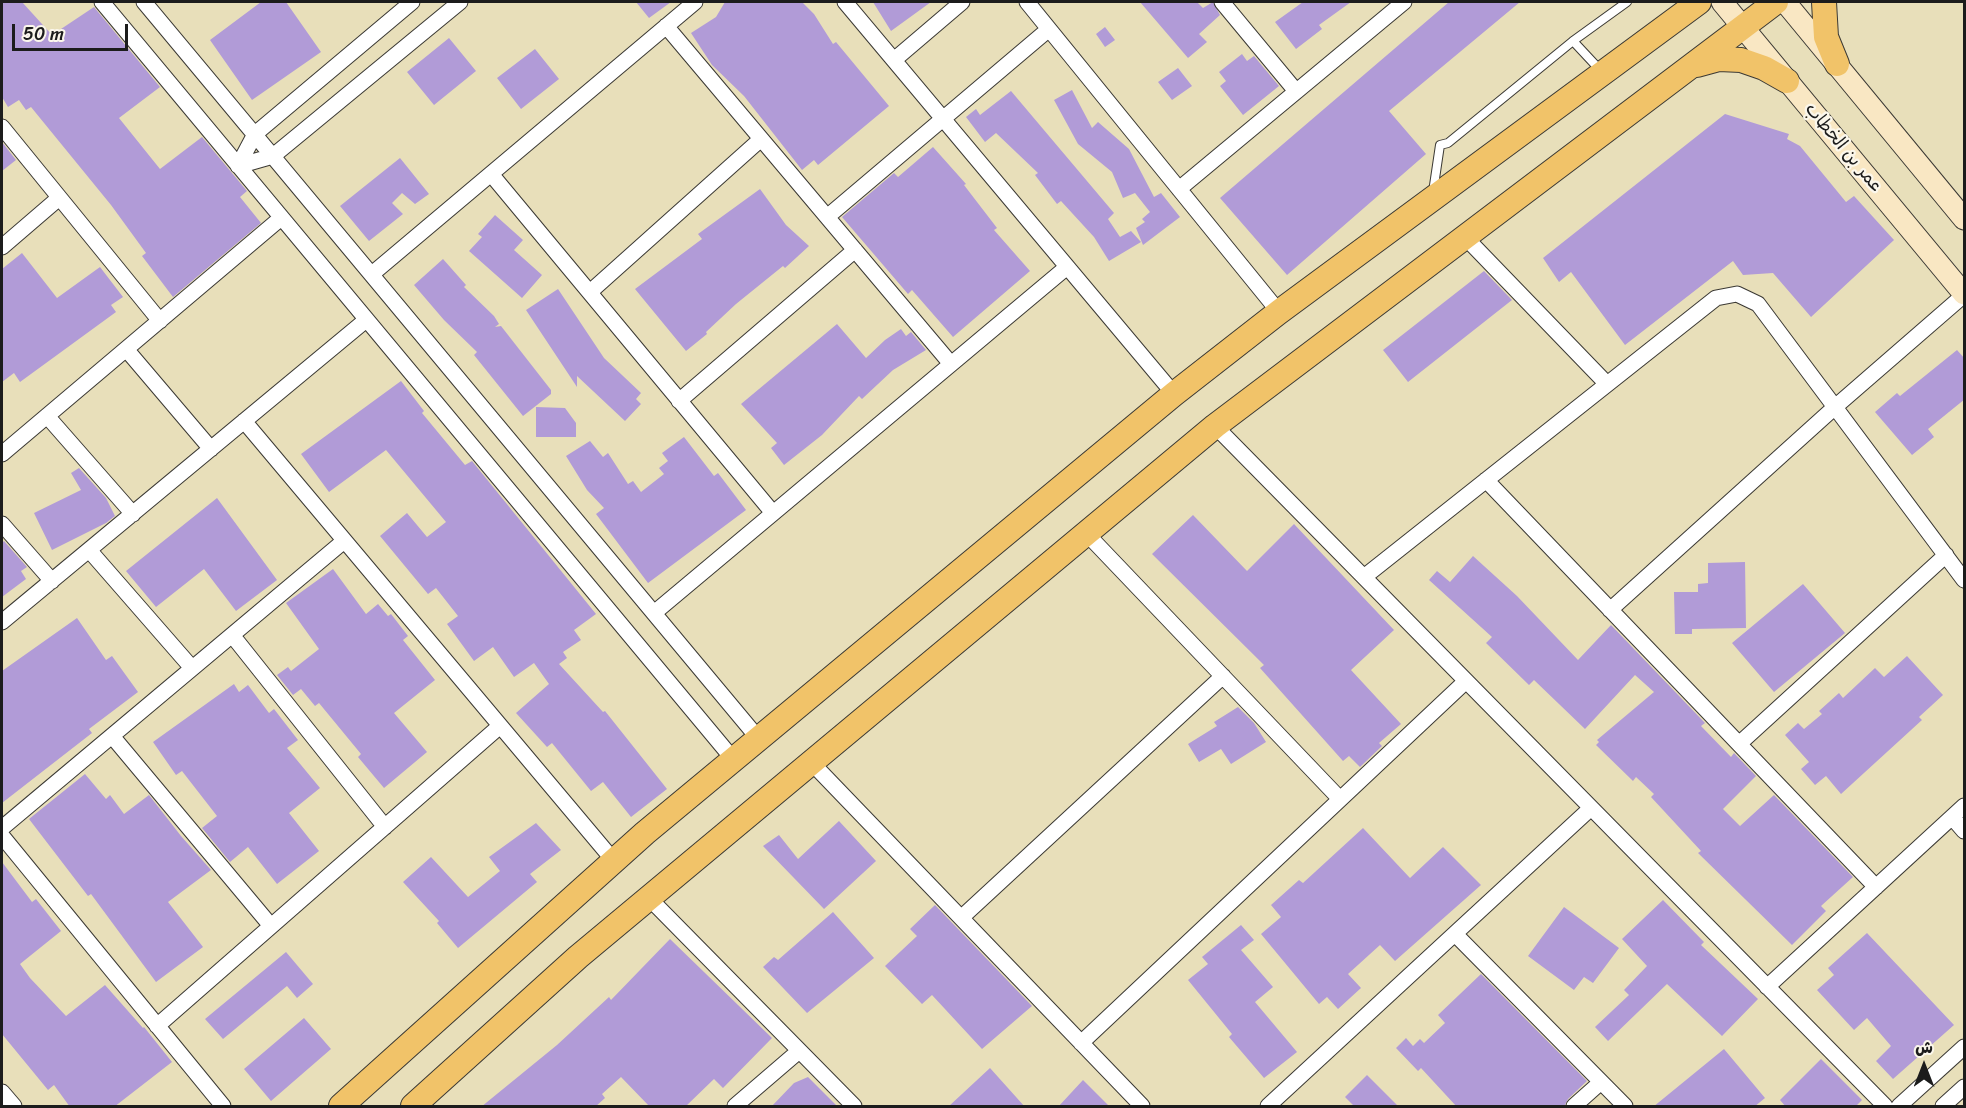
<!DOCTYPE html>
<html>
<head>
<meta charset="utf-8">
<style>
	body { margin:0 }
	#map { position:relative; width:1966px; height:1108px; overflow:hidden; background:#e8dfba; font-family:Sriracha,"Playpen Sans Arabic",sans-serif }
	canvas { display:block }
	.frame { position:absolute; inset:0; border:3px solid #1c1c1c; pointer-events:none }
	.north { position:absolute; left:1894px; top:1036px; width:60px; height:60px; -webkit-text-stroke:4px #fbf7ec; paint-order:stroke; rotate:0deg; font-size:16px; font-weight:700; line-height:24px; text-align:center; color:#1c1c1c }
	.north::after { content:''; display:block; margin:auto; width:21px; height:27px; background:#1c1c1c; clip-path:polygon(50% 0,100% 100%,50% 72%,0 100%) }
	.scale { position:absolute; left:12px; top:24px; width:116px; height:27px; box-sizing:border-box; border:3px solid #1c1c1c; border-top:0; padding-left:8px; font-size:18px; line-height:21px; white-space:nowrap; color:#1c1c1c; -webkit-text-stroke:4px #fbf7ec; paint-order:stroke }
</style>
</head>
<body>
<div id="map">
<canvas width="1966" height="1108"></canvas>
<div class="frame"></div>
<div class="north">ش</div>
<div class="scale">50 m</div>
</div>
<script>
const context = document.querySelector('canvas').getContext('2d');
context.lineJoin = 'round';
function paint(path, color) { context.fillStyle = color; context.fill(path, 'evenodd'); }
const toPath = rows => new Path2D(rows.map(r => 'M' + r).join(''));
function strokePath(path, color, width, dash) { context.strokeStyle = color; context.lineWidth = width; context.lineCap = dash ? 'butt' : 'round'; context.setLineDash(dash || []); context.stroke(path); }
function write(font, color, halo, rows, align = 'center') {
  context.font = font + ' Sriracha,"Playpen Sans Arabic",sans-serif'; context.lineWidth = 4.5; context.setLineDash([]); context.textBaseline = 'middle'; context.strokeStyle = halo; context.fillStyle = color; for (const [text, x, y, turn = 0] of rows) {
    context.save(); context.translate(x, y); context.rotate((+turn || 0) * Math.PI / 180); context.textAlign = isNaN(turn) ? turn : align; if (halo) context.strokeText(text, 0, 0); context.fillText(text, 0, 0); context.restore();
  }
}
const building = toPath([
	[2,2,22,2,52,35,94,7,160,87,119,118,160,169,202,137,247,191,240,197,261,223,173,297,142,256,146,253,111,205,31,107,26,110,19,100,8,107,2,97],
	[261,2,286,2,321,52,252,100,210,40],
	[636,2,671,2,649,18],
	[725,2,802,2,814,14,833,44,836,42,889,106,818,165,814,160,802,170,744,96,712,65,691,33,716,17],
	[873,2,931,2,891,31],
	[1140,2,1197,2,1203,8,1213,2,1220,15,1199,34,1207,42,1188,58],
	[1303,2,1351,2,1319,25,1322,29,1296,49,1275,22],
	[1449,2,1520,2,1389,111,1426,154,1287,275,1220,198],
	[1105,27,1115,40,1105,47,1096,34],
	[449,38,476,71,434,105,407,72],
	[535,49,559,79,521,109,497,78],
	[1242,54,1247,61,1254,56,1279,86,1243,115,1220,86,1226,81,1219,72],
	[1178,68,1192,86,1172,100,1158,82],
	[1072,90,1092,128,1098,122,1129,149,1154,197,1161,193,1180,217,1143,245,1136,228,1145,222,1142,219,1150,212,1135,193,1123,198,1112,172,1078,144,1054,100],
	[1011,91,1114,213,1108,219,1120,237,1131,231,1141,242,1109,261,1094,237,1061,201,1057,204,1035,175,1038,173,996,133,985,142,966,117,976,109,980,115],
	[1725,114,1789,134,1787,139,1800,146,1846,202,1854,196,1894,240,1811,317,1773,273,1743,275,1733,261,1625,345,1571,272,1559,282,1543,258],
	[2,142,16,160,2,171],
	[933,147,966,184,964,185,997,228,994,230,1030,271,953,337,912,290,908,294,842,217,894,173,898,177],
	[400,158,429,194,415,204,402,193,392,203,403,214,369,241,340,206],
	[760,189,786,225,809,246,785,268,783,266,736,304,706,332,707,334,686,351,635,289,702,239,698,234],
	[495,215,523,240,514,250,542,275,522,298,469,251,482,237,478,234],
	[22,253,57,298,100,267,123,297,111,305,116,312,20,382,14,373,2,382,2,269],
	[443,259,466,285,464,287,494,316,499,324,495,327,501,326,551,390,551,394,523,416,474,355,477,352,444,320,414,285],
	[1484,271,1512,300,1408,382,1383,350],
	[558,289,604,358,641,393,636,399,641,404,625,421,577,376,577,387,526,310],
	[837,324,866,358,885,340,901,329,906,336,911,332,926,350,893,370,862,399,859,396,822,435,784,465,771,448,777,443,741,404],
	[1957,350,1965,359,1965,399,1928,429,1934,437,1912,455,1875,412,1897,393,1900,396],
	[401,381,424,411,422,413,465,465,472,461,596,614,574,630,581,640,563,652,567,658,559,664,603,712,605,711,667,789,631,817,603,782,591,791,552,743,547,747,516,713,549,684,534,663,514,677,493,647,474,661,447,624,458,616,436,588,428,594,380,536,407,513,427,537,446,522,386,450,329,492,301,454],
	[536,407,565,408,576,423,576,437,536,437],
	[684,437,714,476,718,473,746,510,648,583,596,514,604,508,587,490,566,456,590,441,603,457,608,453,628,484,633,481,641,492,664,474,659,468,668,461,662,453],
	[79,468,106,498,115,516,106,523,52,550,34,513,81,490,71,473],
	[217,498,277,580,236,611,204,569,156,607,126,571],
	[1193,515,1247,571,1294,524,1394,630,1351,670,1401,724,1379,743,1382,746,1360,767,1349,756,1343,761,1260,668,1264,665,1152,554],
	[4,541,27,567,21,571,26,579,2,597,2,543],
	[1473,556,1517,596,1578,660,1611,625,1705,723,1701,726,1731,757,1734,753,1756,776,1723,809,1740,826,1774,795,1853,877,1821,906,1826,911,1792,945,1698,853,1701,851,1651,797,1654,794,1636,777,1633,781,1596,745,1599,742,1597,740,1654,692,1635,675,1585,729,1534,680,1529,685,1486,643,1492,637,1429,580,1437,571,1450,582],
	[1745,562,1746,628,1692,629,1692,634,1675,634,1674,592,1698,592,1698,584,1708,583,1708,563],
	[333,569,366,614,378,604,388,616,391,614,408,636,403,640,435,680,394,713,427,752,384,788,358,757,361,754,319,703,315,706,301,689,293,695,277,675,288,667,291,671,319,649,286,603],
	[1803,584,1845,633,1774,692,1732,643],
	[77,618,106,660,112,656,138,692,89,729,92,733,2,803,2,671],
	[1907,656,1943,695,1919,717,1922,720,1841,794,1826,776,1815,785,1801,769,1809,762,1785,735,1798,723,1804,729,1822,714,1819,711,1839,693,1843,698,1875,668,1884,677],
	[234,684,239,692,248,685,269,713,274,709,298,740,287,748,320,788,289,813,319,851,277,884,248,847,230,862,202,828,217,816,182,771,176,775,153,742],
	[1238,707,1254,723,1266,742,1231,764,1221,749,1199,762,1188,744,1217,726,1214,722],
	[85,774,106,799,110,795,124,814,149,795,181,836,211,870,168,902,203,947,156,982,91,894,88,896,29,819],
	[839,821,876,861,824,909,763,846,779,835,798,859],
	[536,823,561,850,530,874,537,882,458,948,437,923,439,921,403,882,431,857,468,897,500,871,489,857],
	[1363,828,1410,878,1443,847,1481,885,1395,961,1380,945,1348,974,1361,988,1338,1009,1327,997,1319,1004,1261,934,1281,917,1271,905,1299,880,1303,883],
	[2,862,32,902,36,899,61,931,20,964,30,978,66,1016,105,985,143,1028,144,1027,172,1062,114,1107,70,1107,54,1085,48,1090,2,1034],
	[1663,900,1704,942,1701,945,1758,999,1722,1036,1667,984,1608,1041,1595,1027,1629,995,1624,990,1647,966,1622,939],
	[935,905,1032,1006,982,1049,932,995,922,1004,885,966,917,936,910,929],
	[1564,907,1619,948,1593,983,1584,977,1574,990,1528,956],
	[833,912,874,958,807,1013,763,967,774,957,778,960],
	[1241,925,1254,940,1241,950,1273,987,1255,1002,1297,1052,1264,1078,1229,1037,1232,1034,1188,980,1208,964,1202,957],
	[1867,933,1954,1025,1893,1079,1876,1061,1891,1046,1867,1018,1854,1030,1817,990,1834,975,1828,968],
	[670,939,772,1038,723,1088,714,1079,685,1107,650,1107,621,1077,602,1094,605,1098,595,1107,481,1107,557,1045,609,997,611,1000],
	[286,952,313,984,297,998,287,986,223,1039,205,1019],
	[1481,974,1587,1081,1568,1099,1564,1107,1457,1107,1421,1068,1418,1071,1396,1048,1406,1038,1413,1046,1420,1039,1424,1043,1445,1023,1438,1015],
	[304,1018,331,1049,271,1101,244,1069],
	[1724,1049,1765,1098,1754,1107,1653,1107],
	[1821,1059,1862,1100,1855,1107,1786,1107,1780,1100],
	[990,1068,1025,1107,948,1107],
	[1367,1075,1399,1107,1355,1107,1345,1097],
	[808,1077,838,1107,771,1107,794,1083],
	[1083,1080,1110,1107,1058,1107]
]);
const lane = toPath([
	[1573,41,1601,71],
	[1433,192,1440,145,1448,143,1573,41,1627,2]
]);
const street = toPath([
	[102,2,733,759],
	[144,2,758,738],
	[845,2,1174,394],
	[1027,2,1279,312],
	[1222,2,1295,90],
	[666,26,951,364],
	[894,60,962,2],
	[2,127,160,321],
	[238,166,273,156,460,2],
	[238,166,255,134,412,2],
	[491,174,773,513],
	[1179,189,1404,2],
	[827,217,1049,29],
	[1465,237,1607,384],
	[2,247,59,198],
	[372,274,695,2],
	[590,292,761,139],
	[126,349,211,449],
	[679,401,855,250],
	[47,416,133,514],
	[244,421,614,861],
	[1215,426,1885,1106],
	[2,454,281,218],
	[1486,480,1876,887],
	[2,524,52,581],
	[1086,533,1340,799],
	[89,550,192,668],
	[1364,577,1716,298,1737,294,1758,304,1964,580],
	[1610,610,1835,407,1964,295],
	[654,613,1067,267],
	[2,622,366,320],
	[232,635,385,827],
	[112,736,271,926],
	[1739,744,1946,555],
	[811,762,1142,1106],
	[1952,817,1964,831],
	[2,828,344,541],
	[2,836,223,1106],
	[649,898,854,1106],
	[961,918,1223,676],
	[1455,934,1625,1106],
	[1767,987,1964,806],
	[157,1026,500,726],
	[1081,1043,1466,681],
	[2,1092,14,1106],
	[735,1106,799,1051],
	[1268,1106,1591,808],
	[1574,1106,1601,1082],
	[1899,1106,1964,1047],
	[1943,1106,1964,1087]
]);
const secondary = toPath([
	[1722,2,1964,294],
	[1785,2,1964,219]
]);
const primary = toPath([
	[1824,2,1826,37,1837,64],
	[1697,65,1719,59,1741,60,1764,68,1787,81],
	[341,1106,645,833,1174,394,1279,312,1699,2],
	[413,1106,578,957,1215,426,1776,2]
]);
const streetNames = [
	["عمر بن الخطاب",1843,148,50]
];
paint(building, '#b19bd7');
strokePath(lane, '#3b3934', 10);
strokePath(street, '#3b3934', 17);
strokePath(secondary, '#3b3934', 23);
strokePath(primary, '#3b3934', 26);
strokePath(lane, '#fff', 8);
strokePath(street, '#fff', 15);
strokePath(secondary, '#f9e7c3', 21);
strokePath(primary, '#f1c369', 24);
write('18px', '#1c1c1c', '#fbf7ec', streetNames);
</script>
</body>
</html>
